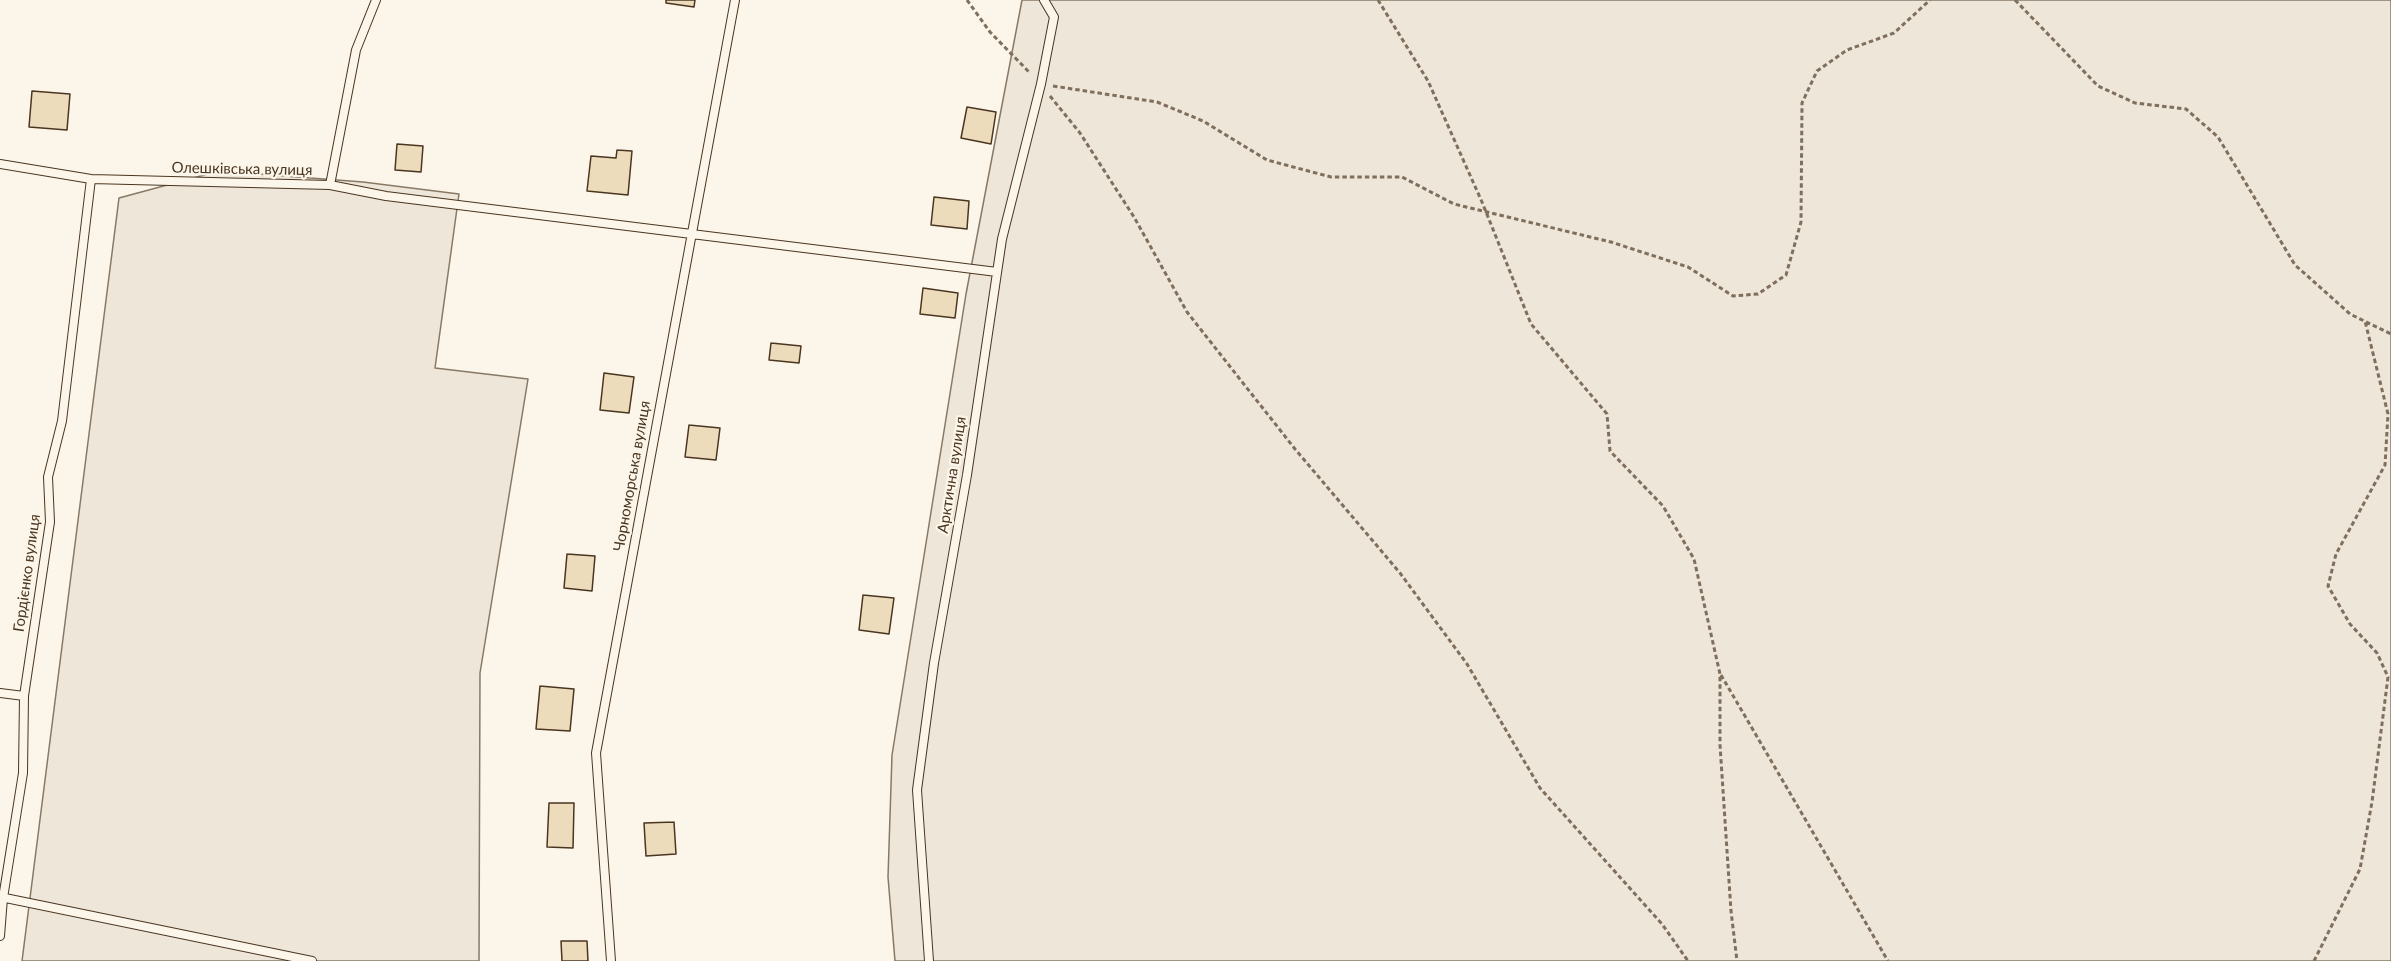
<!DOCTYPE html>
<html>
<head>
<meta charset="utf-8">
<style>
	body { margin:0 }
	canvas { display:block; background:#fbf6e9 }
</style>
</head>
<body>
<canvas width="2391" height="961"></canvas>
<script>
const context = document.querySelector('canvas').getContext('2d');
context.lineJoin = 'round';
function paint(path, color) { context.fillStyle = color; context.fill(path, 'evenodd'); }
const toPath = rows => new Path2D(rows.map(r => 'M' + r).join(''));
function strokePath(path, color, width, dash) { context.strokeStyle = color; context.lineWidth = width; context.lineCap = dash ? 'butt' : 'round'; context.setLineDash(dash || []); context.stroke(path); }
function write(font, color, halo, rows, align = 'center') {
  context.font = font + ' Lato,sans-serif'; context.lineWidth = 4.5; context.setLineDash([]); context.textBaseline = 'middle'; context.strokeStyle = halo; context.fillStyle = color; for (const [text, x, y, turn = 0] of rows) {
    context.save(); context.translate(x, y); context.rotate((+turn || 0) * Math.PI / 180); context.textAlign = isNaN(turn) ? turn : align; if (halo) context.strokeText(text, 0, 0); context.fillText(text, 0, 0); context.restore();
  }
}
const green = toPath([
	[1022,0,2391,0,2391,961,895,961,888,877,892,755,966,294,1022,0],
	[219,171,363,182,459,194,435,368,528,379,480,673,479,961,22,961,119,198,219,171]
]);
const building = toPath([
	[666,0,695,0,694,7,666,3,666,0],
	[32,91,70,94,67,130,29,127,32,91],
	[967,107,996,112,991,144,961,138,967,107],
	[397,144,423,146,421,172,395,170,397,144],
	[617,150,632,151,628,195,587,191,591,156,616,158,617,150],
	[934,197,969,201,967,229,931,225,934,197],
	[923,288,958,293,955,318,920,314,923,288],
	[771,343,801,346,799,363,769,360,771,343],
	[604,373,634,377,629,413,600,410,604,373],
	[689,425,720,428,716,460,685,457,689,425],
	[567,554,595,556,592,591,564,588,567,554],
	[863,595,894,598,889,634,859,630,863,595],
	[540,686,574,689,570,731,536,729,540,686],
	[549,803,574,803,573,848,547,847,549,803],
	[674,822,676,854,646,856,644,823,674,822],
	[561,941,587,941,588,961,562,961,561,941]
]);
const path = toPath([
	[967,0,990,32,1030,73],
	[1378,0,1428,81,1482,202,1531,324,1607,414,1610,451,1663,506,1694,559,1720,674,1720,745,1731,911,1737,961],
	[2015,0,2098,86,2135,103,2186,109,2218,137,2295,265,2350,314,2391,334],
	[1053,86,1157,102,1203,121,1267,160,1331,177,1402,177,1454,204,1611,242,1688,267,1733,296,1758,294,1786,275,1801,222,1802,103,1817,71,1847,50,1894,33,1930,0],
	[1050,96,1080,133,1134,217,1187,312,1295,449,1400,573,1467,664,1540,788,1662,924,1688,961],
	[1721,675,1888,961],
	[2314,961,2360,869,2372,802,2388,677,2377,653,2350,624,2328,586,2336,554,2385,465,2388,414,2365,321]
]);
const lane = toPath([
	[0,164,91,179,330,185,356,50,376,0],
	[330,185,386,196,997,272],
	[0,693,24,696],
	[0,897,312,961],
	[0,936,3,898,23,773,24,696,50,522,48,477,62,421,91,179],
	[611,961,596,753,735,0],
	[929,961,917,790,934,663,967,475,1002,239,1041,84,1054,17,1044,0]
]);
const streetNames = [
	["Олешківська вулиця",242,169,1],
	["Арктична вулиця",952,475,-81],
	["Чорноморська вулиця",632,476,-80],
	["Гордієнко вулиця",27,573,-82]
];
paint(green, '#ede6d9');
strokePath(green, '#887966', 1.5);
paint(building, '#ecdcbc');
strokePath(building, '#4a3520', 1.5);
strokePath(lane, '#4a3520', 10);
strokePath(path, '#7f6f5c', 3, [4.5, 3]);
strokePath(lane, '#fbf6e9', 8);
write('15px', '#4a3520', '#fbf6e9', streetNames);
</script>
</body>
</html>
